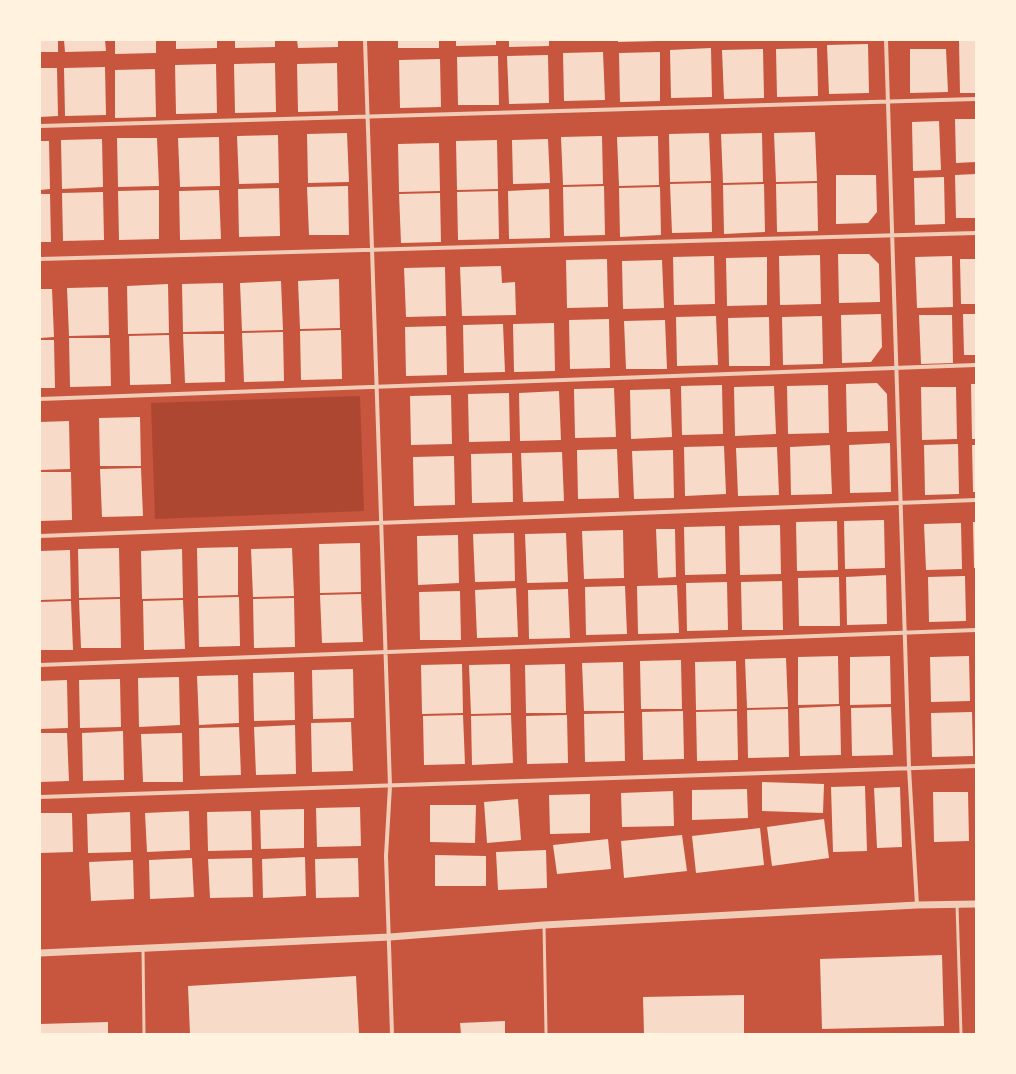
<!DOCTYPE html>
<html>
<head>
<meta charset="utf-8">
<style>
	body { margin:0 }
	#map { position:relative; width:1016px; height:1074px; overflow:hidden; background:#c8553d; font-family:"PT Sans Narrow",sans-serif }
	canvas { display:block }
	.frame { position:absolute; inset:0; border:41px solid #fff3e0; pointer-events:none }
</style>
</head>
<body>
<div id="map">
<canvas width="1016" height="1074"></canvas>
<div class="frame"></div>
</div>
<script>
const context = document.querySelector('canvas').getContext('2d');
context.lineJoin = 'round';
function paint(path, color) { context.fillStyle = color; context.fill(path, 'evenodd'); }
const toPath = rows => new Path2D(rows.map(r => 'M' + r).join(''));
function strokePath(path, color, width, dash) { context.strokeStyle = color; context.lineWidth = width; context.lineCap = dash ? 'butt' : 'round'; context.setLineDash(dash || []); context.stroke(path); }
const green = toPath([
	[360,396,364,511,155,519,151,403]
]);
const building = toPath([
	[40,40,58,40,58,52,40,52],
	[64,40,105,40,106,51,65,52],
	[115,40,156,40,156,53,115,54],
	[176,40,217,40,217,48,176,49],
	[235,40,275,40,275,47,235,48],
	[297,40,338,40,338,47,298,48],
	[398,40,439,40,439,48,398,48],
	[456,40,496,40,496,45,456,46],
	[509,40,549,40,549,46,509,47],
	[618,40,658,40,658,41,618,42],
	[959,41,976,41,976,93,960,93],
	[868,44,869,93,829,94,827,45],
	[711,48,712,97,671,98,670,50],
	[817,48,818,96,777,97,776,49],
	[763,49,764,98,724,99,722,50],
	[910,49,946,49,948,92,910,93],
	[603,52,605,100,564,101,563,53],
	[660,52,660,101,620,102,619,53],
	[548,55,549,103,509,104,507,56],
	[498,56,499,105,458,105,457,57],
	[440,59,441,107,400,108,399,60],
	[275,63,276,112,235,113,234,64],
	[337,63,338,111,298,112,297,64],
	[216,64,217,113,176,114,175,65],
	[105,67,106,115,65,116,64,68],
	[40,68,57,68,58,116,40,117],
	[155,69,156,117,115,118,115,70],
	[955,119,976,119,976,162,956,163],
	[939,121,941,170,913,171,912,122],
	[815,132,817,181,776,182,774,133],
	[347,133,349,182,308,183,307,134],
	[709,133,711,181,670,182,669,134],
	[762,133,763,182,723,183,721,134],
	[278,135,279,183,239,184,237,136],
	[602,136,603,184,563,185,561,137],
	[658,136,659,185,619,186,617,137],
	[219,137,220,186,180,187,178,138],
	[117,138,157,138,159,186,118,187],
	[102,139,103,187,62,189,61,140],
	[548,139,550,183,513,184,512,140],
	[497,140,498,189,457,190,456,141],
	[40,141,49,141,50,189,40,190],
	[439,143,440,191,399,192,398,144],
	[976,174,976,218,956,218,955,175],
	[836,175,876,175,877,212,868,223,836,224],
	[944,177,945,224,915,225,914,178],
	[711,183,712,232,672,233,670,184],
	[817,183,818,231,777,232,776,184],
	[764,184,765,232,724,234,723,185],
	[348,186,349,235,309,235,307,187],
	[604,186,605,235,564,236,563,187],
	[660,187,661,235,620,237,619,188],
	[279,188,280,236,239,237,238,189],
	[549,189,550,238,509,239,508,191],
	[159,190,159,239,119,240,118,191],
	[219,190,221,239,180,240,179,191],
	[498,191,499,239,458,240,457,192],
	[103,192,104,240,63,241,62,193],
	[440,193,441,242,401,243,399,194],
	[40,194,50,194,51,242,40,242],
	[838,254,869,254,879,264,880,302,839,303],
	[820,255,821,304,780,305,779,256],
	[714,256,715,304,674,305,673,257],
	[952,256,953,307,917,308,915,257],
	[767,257,767,305,727,306,726,258],
	[607,259,608,307,567,308,566,260],
	[960,259,976,259,976,304,961,304],
	[662,260,664,308,623,309,622,261],
	[501,266,502,283,515,282,516,315,462,316,460,267],
	[445,267,446,316,406,317,404,268],
	[339,279,340,328,300,329,298,281],
	[281,281,283,330,242,331,240,283],
	[223,283,224,331,183,332,182,284],
	[168,284,169,333,128,334,127,286],
	[108,287,109,335,69,336,67,288],
	[40,289,52,289,54,337,40,338],
	[881,314,882,347,871,362,842,363,841,315],
	[963,314,976,314,976,355,964,355],
	[919,315,952,315,953,363,921,364],
	[716,316,718,365,677,366,676,317],
	[822,316,823,364,783,365,782,317],
	[769,317,770,366,729,366,728,318],
	[609,319,610,368,570,369,569,320],
	[665,320,667,369,626,369,624,321],
	[554,323,555,371,514,372,513,324],
	[503,324,505,372,464,373,463,325],
	[446,326,447,375,406,376,405,327],
	[341,330,342,379,301,380,300,331],
	[283,332,284,381,244,382,242,333],
	[183,334,224,334,225,382,185,383],
	[169,335,171,384,130,385,129,336],
	[69,338,110,338,111,386,70,387],
	[40,340,54,340,55,388,40,388],
	[877,383,887,394,888,431,847,432,846,384],
	[971,384,976,384,976,439,972,439],
	[722,385,723,434,682,435,681,386],
	[828,385,829,433,788,434,787,386],
	[774,386,776,434,735,436,734,387],
	[921,387,956,387,957,439,922,440],
	[614,388,616,437,575,438,574,389],
	[670,389,672,437,631,439,630,390],
	[559,391,561,440,520,441,519,393],
	[509,393,510,441,469,442,468,394],
	[451,395,452,444,411,445,410,396],
	[140,417,141,466,100,466,99,418],
	[69,421,70,469,40,470,40,422],
	[890,443,891,492,850,493,849,445],
	[958,444,959,494,925,495,924,445],
	[830,445,832,494,791,495,790,447],
	[972,445,976,445,976,492,973,492],
	[724,446,726,494,685,496,684,447],
	[777,447,779,495,738,496,736,448],
	[617,449,619,498,578,499,577,450],
	[673,450,674,498,634,499,632,451],
	[562,452,564,501,523,502,521,453],
	[512,453,513,502,472,503,471,454],
	[454,456,455,505,414,506,413,457],
	[141,468,143,516,102,517,100,469],
	[40,472,71,472,72,520,40,521],
	[884,520,885,568,845,569,844,521],
	[837,521,838,570,797,571,796,522],
	[973,522,976,522,976,568,974,568],
	[961,523,962,569,926,570,924,524],
	[780,525,781,574,740,575,739,526],
	[725,526,726,574,685,575,684,527],
	[656,529,675,529,676,577,658,578],
	[623,530,624,578,584,579,582,531],
	[514,533,515,581,475,582,473,534],
	[566,533,568,582,527,583,525,534],
	[458,535,459,583,418,585,417,536],
	[360,543,361,592,320,593,319,544],
	[238,547,238,595,198,596,197,548],
	[119,548,120,597,79,598,78,549],
	[292,548,294,596,253,597,251,549],
	[182,549,183,598,142,599,141,551],
	[70,550,71,599,40,600,40,551],
	[886,575,887,624,847,625,846,577],
	[965,576,966,621,929,622,928,577],
	[839,577,840,626,799,626,798,578],
	[782,581,783,630,742,630,741,582],
	[727,582,728,630,687,631,686,583],
	[677,585,679,633,638,634,637,586],
	[625,586,627,634,586,635,585,587],
	[516,588,518,637,477,638,475,590],
	[568,589,570,638,529,639,528,590],
	[460,591,461,640,420,640,419,592],
	[361,594,363,642,322,643,320,595],
	[239,597,240,646,199,647,198,598],
	[294,598,295,647,254,648,253,599],
	[120,599,121,648,81,648,79,600],
	[183,600,185,649,144,650,143,601],
	[71,601,73,650,40,650,40,602],
	[838,656,839,704,798,705,798,657],
	[890,656,891,704,850,705,850,657],
	[969,656,970,701,931,702,930,657],
	[786,658,788,707,747,708,745,659],
	[681,660,682,709,641,709,640,661],
	[736,661,737,709,696,710,695,662],
	[623,662,624,711,584,711,582,663],
	[462,664,463,713,422,714,421,665],
	[510,664,511,713,471,714,469,665],
	[565,664,566,713,526,713,525,665],
	[353,669,354,718,313,719,312,670],
	[294,672,295,720,254,721,253,673],
	[238,675,239,723,199,725,197,676],
	[179,677,180,725,139,727,138,678],
	[120,679,121,727,80,728,79,680],
	[67,680,68,728,40,729,40,681],
	[840,706,841,755,800,756,799,708],
	[891,707,893,755,852,756,851,708],
	[788,709,789,757,748,758,747,710],
	[683,711,684,759,643,760,642,712],
	[737,711,738,760,697,761,696,712],
	[972,712,973,756,932,757,931,713],
	[624,713,625,761,585,762,584,714],
	[463,715,465,764,424,765,423,716],
	[511,715,513,763,472,765,471,716],
	[567,715,568,763,527,764,526,716],
	[351,722,353,771,312,772,311,723],
	[295,725,296,774,256,775,254,727],
	[239,727,241,775,200,776,199,728],
	[123,731,124,780,83,781,82,733],
	[40,733,67,733,69,781,40,782],
	[182,733,183,782,143,782,141,734],
	[762,782,824,784,823,813,762,811],
	[865,786,867,851,833,852,831,787],
	[900,787,902,847,877,848,874,788],
	[747,789,748,818,692,820,692,790],
	[673,791,674,826,622,827,621,793],
	[933,792,968,792,969,841,934,842],
	[590,794,590,833,550,834,549,795],
	[518,799,521,840,487,843,484,802],
	[430,805,476,805,475,843,430,842],
	[360,807,361,846,317,847,316,808],
	[304,809,304,848,261,849,260,810],
	[189,811,190,850,147,852,145,813],
	[251,811,252,850,208,851,207,812],
	[130,812,131,852,88,853,87,814],
	[40,813,72,813,73,852,40,853],
	[824,819,829,858,772,866,767,827],
	[760,828,764,865,696,873,692,836],
	[682,835,687,871,624,878,621,841],
	[608,839,611,869,557,874,553,845],
	[546,850,547,888,498,890,496,852],
	[435,855,486,856,486,886,435,886],
	[305,857,306,896,263,898,262,859],
	[192,858,194,897,150,899,149,860],
	[252,858,253,897,210,898,208,859],
	[358,858,359,897,316,898,315,859],
	[133,860,134,899,91,901,89,862],
	[942,955,944,1026,822,1029,820,959],
	[356,976,359,1034,190,1034,188,986],
	[744,995,744,1034,644,1034,643,997],
	[505,1021,505,1034,461,1034,460,1023],
	[108,1022,108,1034,40,1034,40,1024]
]);
const service = toPath([
	[957,905,961,1034],
	[544,925,546,1032],
	[143,948,144,1034]
]);
const minor = toPath([
	[365,40,390,786,386,856,392,1034],
	[886,40,909,768,917,905],
	[40,126,976,99],
	[40,259,976,233],
	[40,399,976,365],
	[40,536,976,500],
	[40,665,976,630],
	[40,797,976,766]
]);
const tertiary = toPath([
	[40,953,390,937,544,925,917,905,976,904]
]);
paint(green, '#ae4732');
paint(building, '#f7dbc8');
strokePath(service, '#f1ccb7', 3);
strokePath(minor, '#f1ccb7', 4);
strokePath(tertiary, '#f1ccb7', 7);
</script>
</body>
</html>
